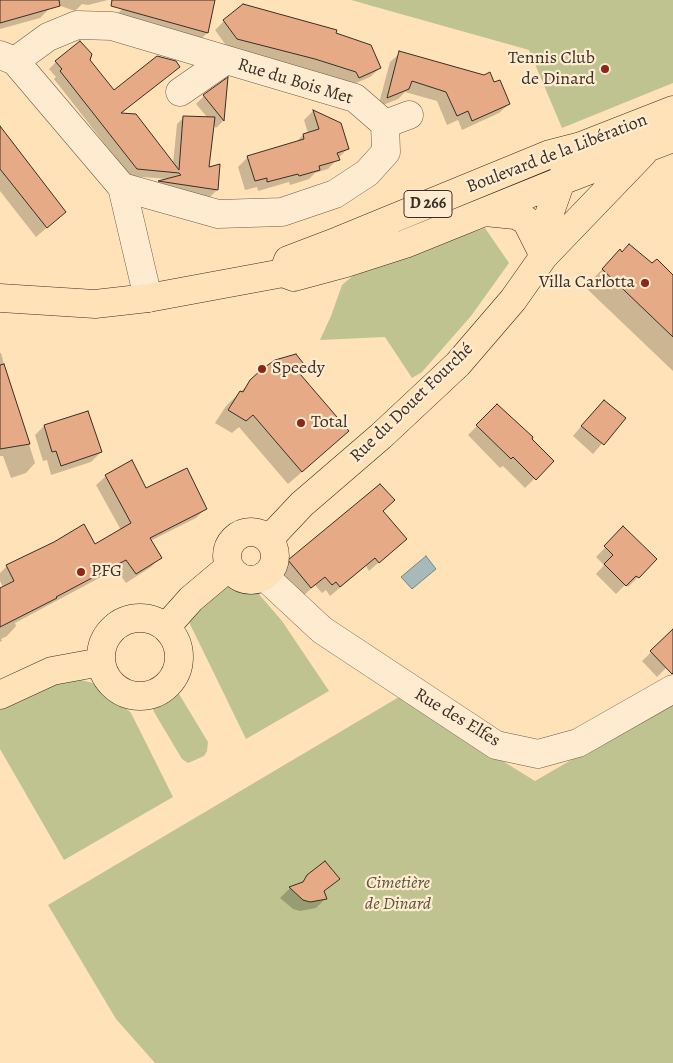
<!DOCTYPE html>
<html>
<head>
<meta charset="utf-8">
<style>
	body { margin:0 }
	canvas { display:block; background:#ffe2b7 }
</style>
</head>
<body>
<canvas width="673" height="1063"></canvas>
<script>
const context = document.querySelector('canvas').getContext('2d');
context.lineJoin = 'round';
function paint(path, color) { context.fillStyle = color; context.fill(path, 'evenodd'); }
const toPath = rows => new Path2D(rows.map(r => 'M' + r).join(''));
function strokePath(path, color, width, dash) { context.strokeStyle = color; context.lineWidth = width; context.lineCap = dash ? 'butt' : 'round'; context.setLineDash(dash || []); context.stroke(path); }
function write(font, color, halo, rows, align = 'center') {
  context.font = font + ' Alegreya,serif'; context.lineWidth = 4.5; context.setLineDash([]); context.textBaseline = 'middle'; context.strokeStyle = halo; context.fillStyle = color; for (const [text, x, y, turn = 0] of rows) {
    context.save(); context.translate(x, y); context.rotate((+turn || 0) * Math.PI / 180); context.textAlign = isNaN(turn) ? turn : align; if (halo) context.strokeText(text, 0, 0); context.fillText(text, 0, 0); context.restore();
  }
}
const green = toPath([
	[351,0,673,0,673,83,562,128,529,50],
	[485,228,509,263,471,316,422,372,412,378,385,337,320,340,331,316,342,285,356,273],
	[227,583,257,592,282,621,329,691,246,739,189,622],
	[73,678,101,685,131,713,173,797,64,860,0,749,0,710,21,697],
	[176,689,208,742,207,751,204,756,188,763,182,759,154,712,151,703],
	[399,697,535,781,673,701,673,1063,155,1063,116,1019,48,905]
]);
const water = toPath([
	[426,556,436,569,412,589,401,577,426,556]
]);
const shadow = toPath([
	[0,0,108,0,88,5,82,4,75,11,49,2,49,9,40,18,0,29],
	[132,0,214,0,207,33,198,42,117,14],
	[224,21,334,34,380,68,370,77,349,86,346,82,305,69,228,48,215,30],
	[400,53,494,84,509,104,499,113,462,130,458,120,447,125,437,101,405,92,398,99,378,107,390,62],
	[89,60,113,91,179,67,120,114,173,164,177,124,184,117,208,118,196,104,204,96,227,80,223,121,216,128,213,125,208,168,219,165,217,190,210,197,152,188,158,182,168,179,130,176,54,79,56,77,49,69,56,62],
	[313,111,348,148,328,169,315,173,309,179,290,185,289,182,258,191,257,187,245,190,238,167,248,157,295,143,303,135,308,133,304,120],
	[0,129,65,212,36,237,0,191],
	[620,251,652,265,672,275,673,274,673,371,585,287],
	[0,353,1,353,9,383,35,463,26,473,11,478,3,456,0,456],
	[263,370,299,374,334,444,288,484,239,427,232,433,215,423,226,406],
	[497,406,552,461,525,488,503,466,500,468,468,435],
	[594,411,624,418,593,454,573,436],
	[44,426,101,452,91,462,51,475,47,460,43,461,35,435],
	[106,476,145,490,206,508,196,518,150,541,160,557,151,567,126,583,116,569,15,623,16,626,7,636,1,639,2,641,0,642,0,589,3,587,0,581,0,573,7,566,95,546,121,530,96,485],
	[382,511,405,539,369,571,366,566,330,596,326,590,322,593,315,585,302,597,280,571,289,561],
	[624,528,656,559,628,587,626,584,616,594,596,574,604,565,596,557],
	[668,636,673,641,673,661,657,677,642,661],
	[308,876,338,879,323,892,325,899,316,908,300,911,293,909,280,898,290,888,299,885]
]);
const building = toPath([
	[0,0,59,0,60,6,0,23,0,0],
	[112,0,215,0,208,33,111,6,112,0],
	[243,4,337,30,336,33,371,45,381,68,359,78,356,72,315,59,237,39,223,20,243,4],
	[80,41,92,54,90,60,114,90,157,56,176,61,180,67,121,113,136,114,179,170,183,116,215,117,209,167,220,164,218,190,158,181,181,175,179,173,137,169,60,71,62,69,55,61,80,41],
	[399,51,484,75,490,72,494,82,500,80,510,104,472,121,468,111,457,116,446,92,412,81,409,89,387,98,399,51],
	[228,77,224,121,203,95,228,77],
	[313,110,341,123,349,149,337,153,340,160,319,166,320,170,299,176,298,174,267,182,267,178,255,181,247,156,304,139,303,134,319,129,313,110],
	[0,126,66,212,47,228,0,169,0,126],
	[629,244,652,263,657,259,673,275,673,337,602,269,620,249,622,252,629,244],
	[296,354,307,368,300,374,349,431,302,472,253,415,246,421,228,410,240,391,243,392,250,380,262,369,275,360,296,354],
	[4,364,30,444,0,449,0,365,4,364],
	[604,400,626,418,604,445,581,426,604,400],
	[497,404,533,437,532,439,554,461,536,480,513,457,511,459,476,425,497,404],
	[88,411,102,452,61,466,56,451,52,452,44,425,88,411],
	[132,460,146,488,187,468,207,509,150,538,162,558,136,574,126,560,56,597,57,598,0,627,0,588,14,581,6,565,54,542,84,524,95,544,131,523,105,475,132,460],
	[380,484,395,500,383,511,407,539,379,563,375,558,340,587,336,582,332,585,325,577,311,588,288,560,380,484],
	[623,526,657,559,639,578,636,576,626,586,604,564,613,555,604,546,623,526],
	[673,629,673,673,672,674,650,651,673,629],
	[325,861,340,879,324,891,327,899,310,902,303,900,289,887,303,882,307,875,325,861]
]);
const minor = toPath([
	[0,55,15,61,122,187,148,298],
	[15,61,48,37,77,25,112,26,355,98,385,124,386,152,367,173,335,194,282,212,218,214,122,187],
	[180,92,226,60],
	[385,124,409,115],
	[264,576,322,630,496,745,538,754,578,743,673,689]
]);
const major = toPath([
	[485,212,515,215,526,220,544,256],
	[544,256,549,215,561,181,566,169],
	[283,273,288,260,338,241,550,154,581,146,673,110],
	[0,298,95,304,148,298,283,273,294,277,346,263,405,244,561,181,673,138],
	'227 556a24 24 0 1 1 48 0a24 24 0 1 1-48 0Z',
	[269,539,302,504,381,436,458,364,513,300,544,256,643,153],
	'101 657a39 39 0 1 1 78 0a39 39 0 1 1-78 0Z',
	[166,627,191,599,229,567],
	[0,695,52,671,101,662]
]);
const markers = [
	[605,69,5,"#8f2418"],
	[645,283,5,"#8f2418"],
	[262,369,5,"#8f2418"],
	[301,423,5,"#8f2418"],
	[81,572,5,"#8f2418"]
];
const shields = [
	[428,204,48]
];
const shieldNames = [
	["D 266",428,204]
];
const poiNames = [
	["Tennis Club",595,59,"right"],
	["de Dinard",595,80,"right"],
	["Villa Carlotta",635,283,"right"],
	["Speedy",272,369],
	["Total",311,423],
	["PFG",91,572]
];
const streetNames = [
	["Rue du Bois Met",295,82,17],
	["Boulevard de la Libération",557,154,-21],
	["Rue du Douet Fourché",412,403,-44],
	["Rue des Elfes",457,718,31]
];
const parkNames = [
	["Cimetière",398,884],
	["de Dinard",398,905]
];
paint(green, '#bfc38f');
paint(water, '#a6baba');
strokePath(water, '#7b827f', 1);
paint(shadow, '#0003');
paint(building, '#e7aa86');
strokePath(building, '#3a2f27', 1);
strokePath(minor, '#6b5c4b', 29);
strokePath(major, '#3a2f27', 29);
strokePath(minor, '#ffecd0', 28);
strokePath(major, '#ffe2b7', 28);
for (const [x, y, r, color] of markers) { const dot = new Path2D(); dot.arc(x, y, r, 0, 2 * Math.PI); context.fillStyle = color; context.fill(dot); strokePath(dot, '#ffecd0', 2); }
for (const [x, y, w] of shields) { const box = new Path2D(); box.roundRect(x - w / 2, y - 13.5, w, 27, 4); context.fillStyle = '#ffecd0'; context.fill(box); strokePath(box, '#3a2f27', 1); }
write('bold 16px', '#3a2f27', null, shieldNames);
write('18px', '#3a2f27', '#ffecd0', poiNames, 'left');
write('18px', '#3a2f27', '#ffecd0', streetNames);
write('italic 18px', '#5b5441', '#ffecd0', parkNames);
</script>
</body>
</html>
